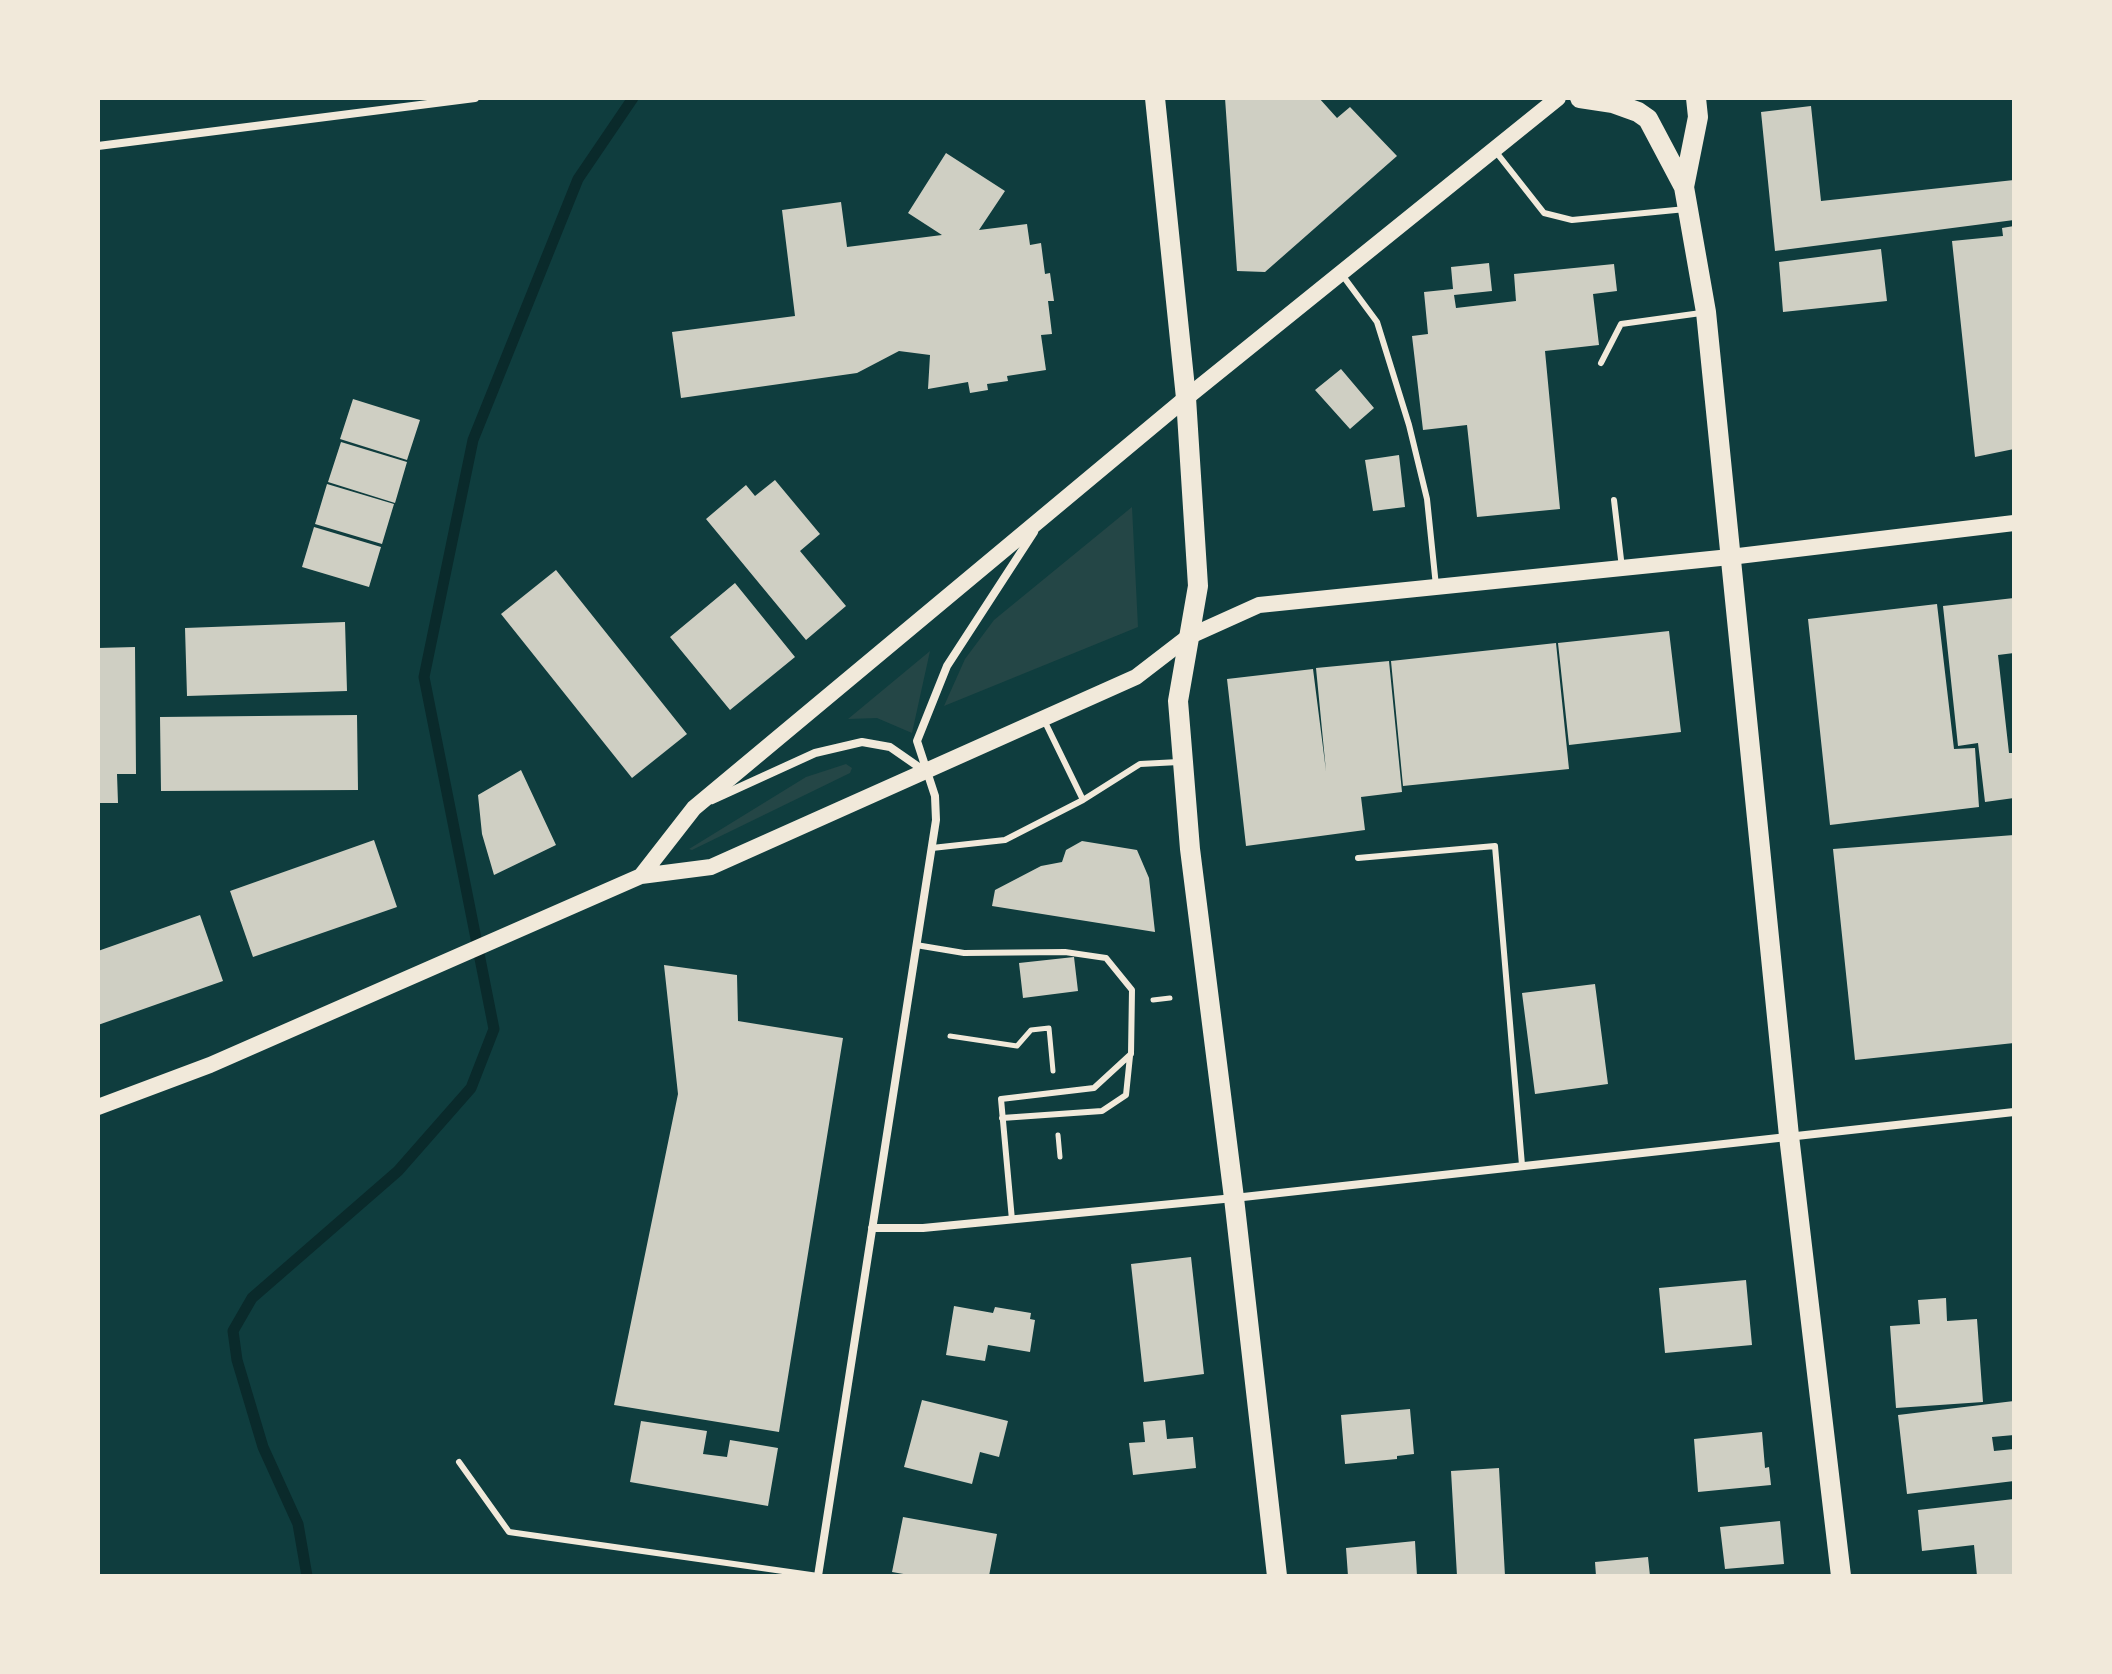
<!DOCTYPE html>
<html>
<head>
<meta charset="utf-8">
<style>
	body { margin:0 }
	#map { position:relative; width:2112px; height:1674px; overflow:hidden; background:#0f3d3e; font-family:"Archivo Narrow",sans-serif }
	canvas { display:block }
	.frame { position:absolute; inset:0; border:100px solid #f1e9da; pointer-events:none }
</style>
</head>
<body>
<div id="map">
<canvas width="2112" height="1674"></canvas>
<div class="frame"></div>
</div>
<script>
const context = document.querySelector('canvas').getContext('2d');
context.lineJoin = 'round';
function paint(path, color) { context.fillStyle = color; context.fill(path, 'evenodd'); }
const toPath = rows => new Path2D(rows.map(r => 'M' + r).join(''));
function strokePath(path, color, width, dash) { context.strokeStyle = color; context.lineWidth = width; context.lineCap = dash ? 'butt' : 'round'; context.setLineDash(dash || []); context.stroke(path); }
const green = toPath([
	[1132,507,1138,627,944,706,965,659,994,620],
	[930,651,912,733,877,718,848,719],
	[846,764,852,768,850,773,692,850,689,849,806,777]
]);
const stream = toPath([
	[307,1576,298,1524,263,1447,237,1360,233,1331,252,1298,398,1171,471,1088,494,1029,424,677,473,440,578,179,633,98]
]);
const building = toPath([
	[1225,98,1319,98,1337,118,1350,107,1397,156,1265,272,1237,271],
	[1811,106,1821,201,2014,180,2014,220,1775,251,1761,112],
	[946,153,1005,191,979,230,1027,224,1030,245,1041,243,1045,274,1050,273,1054,301,1048,301,1052,334,1041,335,1046,370,1007,376,1008,381,987,384,988,390,970,393,968,382,928,389,930,355,899,351,857,373,681,398,672,332,795,316,782,210,841,202,847,247,942,235,908,213],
	[2014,226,2014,449,1975,457,1952,241,2003,236,2002,228],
	[1881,249,1887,301,1783,312,1779,262],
	[1489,263,1492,291,1454,295,1456,308,1516,301,1514,274,1614,264,1617,291,1593,294,1599,345,1545,351,1560,509,1477,517,1467,425,1423,430,1412,336,1428,334,1424,292,1453,289,1451,267],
	[1341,369,1374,408,1350,429,1315,390],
	[353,399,420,420,407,460,340,439],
	[341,442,407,462,395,503,328,482],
	[1399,455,1405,507,1373,511,1365,460],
	[775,480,820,534,800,551,846,606,806,640,706,519,746,485,755,496],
	[327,484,394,504,382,544,315,524],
	[314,527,381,547,369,587,302,567],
	[556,570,687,734,632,778,501,614],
	[735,583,795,657,730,710,670,637],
	[2014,598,2014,653,1998,655,2009,753,2014,753,2014,798,1985,802,1978,743,1958,746,1943,606],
	[1937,604,1954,749,1975,748,1979,807,1830,825,1808,619],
	[345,622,347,691,187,696,185,628],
	[1669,631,1681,732,1569,745,1558,643],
	[1556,643,1569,769,1403,786,1391,661],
	[135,647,136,774,117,774,118,803,98,803,98,648],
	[1389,661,1402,792,1361,797,1365,830,1246,846,1227,679,1313,669,1326,771,1316,668],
	[357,715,358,790,161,791,160,717],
	[521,770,556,845,494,875,482,834,478,795],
	[2014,835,2014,1043,1855,1060,1833,849],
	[374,840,397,907,253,957,230,891],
	[1082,841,1137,850,1149,878,1155,932,992,906,995,890,1041,866,1062,862,1066,850],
	[200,915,223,981,98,1025,98,951],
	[1074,957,1078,991,1023,998,1019,963],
	[664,965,737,975,738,1021,843,1038,779,1432,614,1405,678,1094],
	[1595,984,1608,1084,1535,1094,1522,993],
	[1191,1257,1204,1374,1144,1382,1131,1264],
	[1746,1280,1752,1345,1665,1353,1659,1288],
	[1946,1298,1947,1321,1977,1319,1983,1402,1896,1408,1890,1326,1920,1324,1918,1300],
	[954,1306,993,1313,995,1307,1031,1313,1030,1319,1035,1320,1030,1352,988,1345,985,1361,946,1355],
	[922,1400,1008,1421,999,1457,980,1452,972,1484,904,1467],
	[2014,1401,2014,1435,1992,1437,1994,1451,2014,1449,2014,1481,1907,1494,1898,1415],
	[1410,1409,1414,1454,1397,1456,1397,1459,1345,1464,1341,1415],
	[1165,1420,1167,1439,1193,1437,1196,1468,1133,1475,1129,1443,1145,1442,1143,1422],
	[641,1421,707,1431,703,1454,727,1457,730,1440,778,1448,768,1506,630,1482],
	[1762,1432,1765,1468,1769,1467,1771,1485,1698,1492,1694,1439],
	[1499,1468,1505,1576,1457,1576,1451,1471],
	[2014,1499,2014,1576,1977,1576,1974,1545,1922,1551,1918,1510],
	[903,1517,997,1534,989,1576,915,1576,892,1572],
	[1780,1521,1784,1564,1725,1569,1720,1527],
	[1415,1541,1417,1576,1348,1576,1346,1548],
	[1648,1557,1650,1576,1596,1576,1595,1562]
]);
const path = toPath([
	[1153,1000,1170,998],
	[950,1036,1017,1046,1031,1030,1049,1028,1053,1071],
	[1058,1135,1060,1157]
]);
const service = toPath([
	[1496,152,1544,213,1572,220,1686,209],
	[1343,276,1377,322,1409,425,1427,499,1436,586],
	[1601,363,1621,324,1701,313],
	[1614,500,1622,568],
	[1044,720,1083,800],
	[932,848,1005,840,1083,800,1140,764,1179,762],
	[1358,858,1495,846,1522,1165],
	[916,945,964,953,1065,952,1106,958,1132,990,1131,1054,1094,1088,1001,1099,1012,1220],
	[1002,1118,1102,1111,1126,1095,1130,1056],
	[459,1462,509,1532,818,1576]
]);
const minor = toPath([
	[98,146,475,98],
	[712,800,815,753,862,742,890,747,926,772],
	[872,1228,923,1228,1234,1198,2014,1112],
	[818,1576,936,820,935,796,917,741,947,666,1034,532]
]);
const secondary = toPath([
	[641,876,694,808,1186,398,1558,98],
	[98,1107,210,1065,641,876,711,867,1136,677,1188,637,1259,605,1730,557,2014,523]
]);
const primary = toPath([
	[1155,98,1186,398,1198,586,1178,701,1183,762,1190,849,1234,1198,1277,1576],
	[1580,98,1613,103,1638,112,1648,119,1684,187],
	[1696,98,1698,117,1684,187,1706,312,1789,1136,1841,1576]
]);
paint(green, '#244646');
strokePath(stream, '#0a2a2b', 11);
paint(building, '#cfcfc3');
strokePath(path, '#f1e9da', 5);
strokePath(service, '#f1e9da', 6);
strokePath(minor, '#f1e9da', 8);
strokePath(secondary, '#f1e9da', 16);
strokePath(primary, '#f1e9da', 20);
</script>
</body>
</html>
